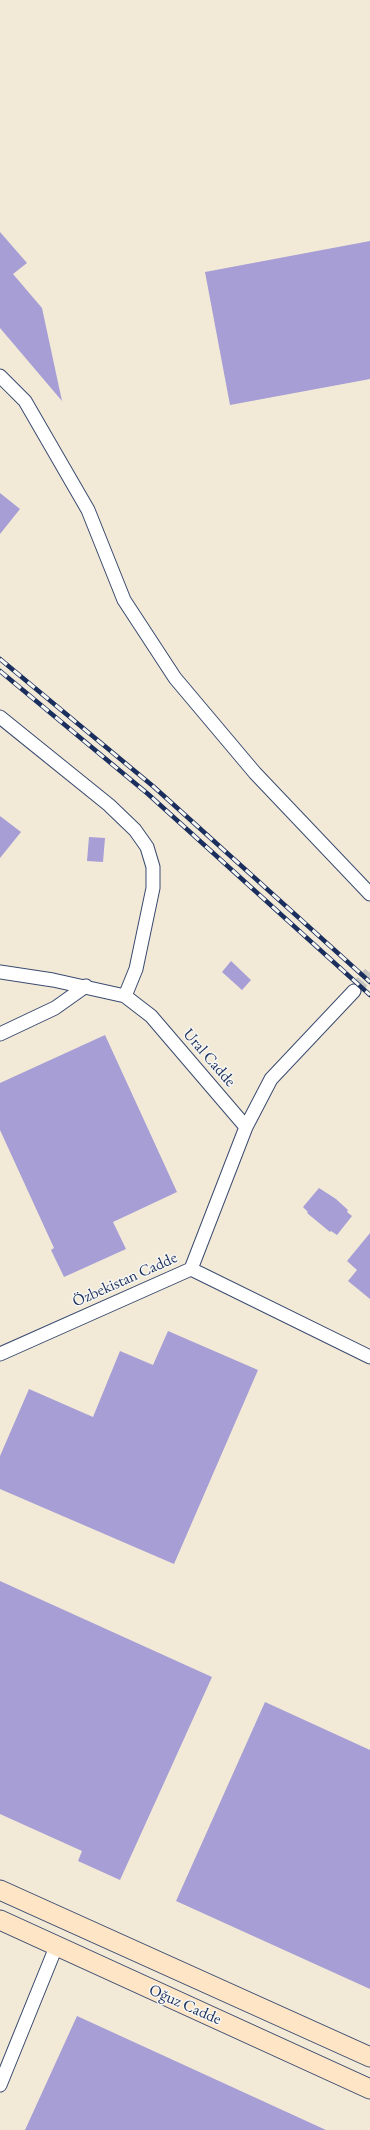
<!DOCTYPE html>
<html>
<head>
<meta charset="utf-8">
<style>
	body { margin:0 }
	canvas { display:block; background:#f2ead7 }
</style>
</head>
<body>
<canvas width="370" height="2130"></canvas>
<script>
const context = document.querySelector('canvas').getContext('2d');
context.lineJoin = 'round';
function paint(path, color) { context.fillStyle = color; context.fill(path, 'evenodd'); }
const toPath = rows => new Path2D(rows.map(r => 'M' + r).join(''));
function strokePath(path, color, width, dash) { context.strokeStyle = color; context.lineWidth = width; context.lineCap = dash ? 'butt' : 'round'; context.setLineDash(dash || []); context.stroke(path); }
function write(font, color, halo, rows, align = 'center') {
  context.font = font + ' "EB Garamond",serif'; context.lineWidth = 3; context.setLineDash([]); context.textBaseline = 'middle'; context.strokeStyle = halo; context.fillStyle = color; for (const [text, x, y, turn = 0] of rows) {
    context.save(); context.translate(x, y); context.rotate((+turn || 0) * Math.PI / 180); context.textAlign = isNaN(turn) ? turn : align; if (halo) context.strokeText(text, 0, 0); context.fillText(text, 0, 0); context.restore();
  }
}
const building = toPath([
	[0,232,27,263,13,274,42,308,62,401,0,328],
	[370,241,370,379,230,405,205,272],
	[0,493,20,509,0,534],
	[0,816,21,832,0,858],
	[89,837,105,838,103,862,87,861],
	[231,961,251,980,242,990,222,972],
	[105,1035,177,1192,113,1222,126,1249,64,1277,51,1250,54,1248,0,1130,0,1083],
	[319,1188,336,1199,348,1210,347,1212,352,1216,337,1235,331,1231,330,1232,307,1213,308,1212,303,1207],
	[370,1233,370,1299,348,1281,357,1270,347,1261],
	[168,1331,258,1370,174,1564,0,1489,0,1456,29,1389,93,1417,120,1351,153,1365],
	[0,1581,212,1677,120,1880,78,1861,82,1851,0,1814],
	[265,1702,370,1750,370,1989,176,1901],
	[77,2016,326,2130,25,2130]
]);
const streetTunnel = toPath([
	[354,991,370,973]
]);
const street = toPath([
	[0,376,25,401,88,510,124,600,175,678,255,773,370,894],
	[0,717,109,805,135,830,147,847,153,867,153,888,136,969,125,996],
	[0,972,53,980,125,996,151,1016,246,1127,191,1269],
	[0,1034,55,1008,86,986],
	[246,1127,271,1079,354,991],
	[0,1354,191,1269,370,1357],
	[0,2085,56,1947]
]);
const secondary = toPath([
	[0,1890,370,2057],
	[0,1920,370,2089]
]);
const rail = toPath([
	[0,659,154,787,370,982],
	[0,671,148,794,370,995]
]);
const streetNames = [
	["Ural Cadde",209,1058,49],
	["Özbekistan Cadde",125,1280,-24],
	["Oğuz Cadde",185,2005,24]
];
paint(building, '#a69ed5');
strokePath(streetTunnel, '#c7c5bf', 13, [13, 6]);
strokePath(street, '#3b4b70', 15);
strokePath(secondary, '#3b4b70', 21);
strokePath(street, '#fff', 13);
strokePath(secondary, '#fde5c5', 19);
strokePath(rail, '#1b2f5e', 4.5);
strokePath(rail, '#f6f6f2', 3, [9]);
write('16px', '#1b2f5e', '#f6f6f2', streetNames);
</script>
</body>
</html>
